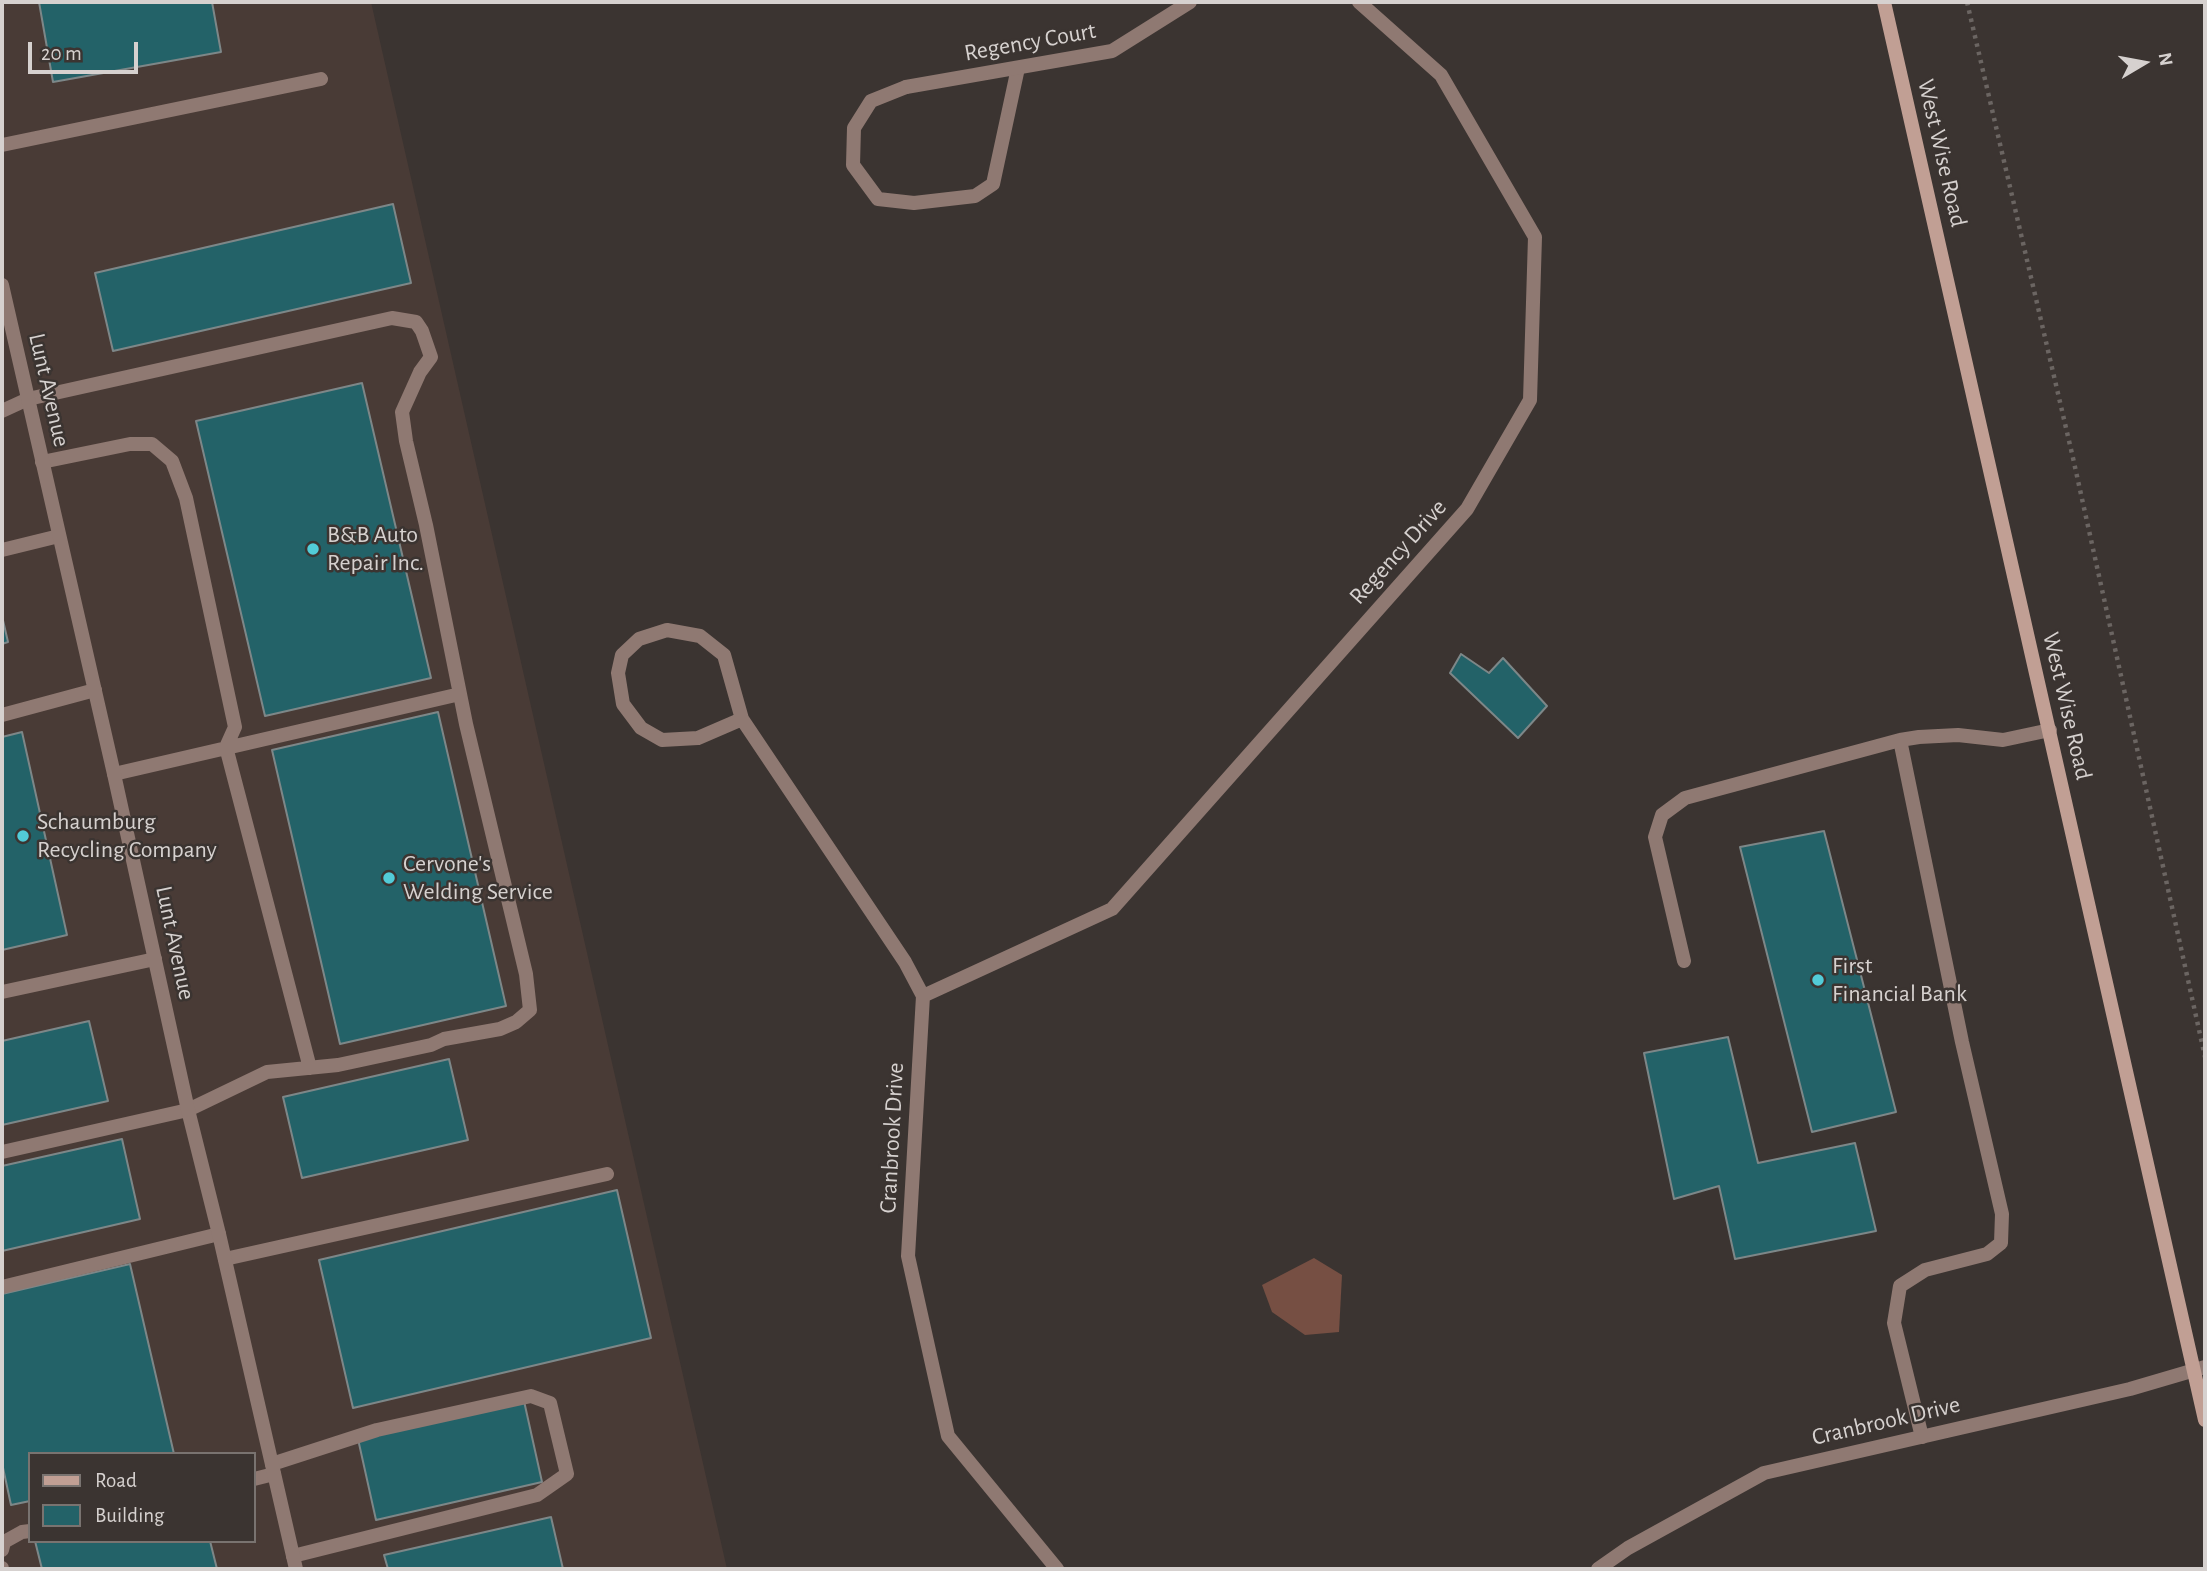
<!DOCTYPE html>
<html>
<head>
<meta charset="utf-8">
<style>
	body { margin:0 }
	#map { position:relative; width:2207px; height:1571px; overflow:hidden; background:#3b3431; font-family:"Alegreya Sans",sans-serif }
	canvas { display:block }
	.frame { position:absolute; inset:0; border:4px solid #d6d1cf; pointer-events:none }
	.legend { position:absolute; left:28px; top:1452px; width:228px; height:91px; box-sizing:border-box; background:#3b3431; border:2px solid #797370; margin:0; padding:9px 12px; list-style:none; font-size:21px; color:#d6d1cf }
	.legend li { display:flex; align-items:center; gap:14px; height:35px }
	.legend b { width:35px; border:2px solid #797370 }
	.north { position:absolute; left:2109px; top:28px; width:70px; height:70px; -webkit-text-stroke:5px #3b3431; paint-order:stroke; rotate:80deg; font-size:19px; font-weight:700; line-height:28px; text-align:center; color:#d6d1cf }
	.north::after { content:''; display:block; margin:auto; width:24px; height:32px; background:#d6d1cf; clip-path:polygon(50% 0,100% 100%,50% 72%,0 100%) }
	.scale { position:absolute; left:28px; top:42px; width:110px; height:32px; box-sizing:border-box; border:4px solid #d6d1cf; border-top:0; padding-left:9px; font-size:21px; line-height:24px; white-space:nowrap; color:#d6d1cf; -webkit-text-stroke:5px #3b3431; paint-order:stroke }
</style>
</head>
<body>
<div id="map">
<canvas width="2207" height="1571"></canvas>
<div class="frame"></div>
<ul class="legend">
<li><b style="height:9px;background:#c19f94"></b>Road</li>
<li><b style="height:19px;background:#236268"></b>Building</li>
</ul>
<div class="north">N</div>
<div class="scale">20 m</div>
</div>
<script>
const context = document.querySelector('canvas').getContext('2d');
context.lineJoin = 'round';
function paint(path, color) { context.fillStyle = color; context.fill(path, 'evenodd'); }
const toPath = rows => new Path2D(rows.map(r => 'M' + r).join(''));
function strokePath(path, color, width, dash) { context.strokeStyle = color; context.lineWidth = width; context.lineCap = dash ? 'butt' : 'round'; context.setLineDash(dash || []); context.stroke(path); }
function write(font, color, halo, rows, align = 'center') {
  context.font = font + ' "Alegreya Sans",sans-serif'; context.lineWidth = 5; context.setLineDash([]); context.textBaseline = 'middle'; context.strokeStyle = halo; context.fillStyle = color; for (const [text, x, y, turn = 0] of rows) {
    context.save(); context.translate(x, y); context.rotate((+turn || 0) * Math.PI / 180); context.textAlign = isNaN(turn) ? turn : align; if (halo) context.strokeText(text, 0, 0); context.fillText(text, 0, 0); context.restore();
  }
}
const built = toPath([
	[2,2,371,2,727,1569,2,1569],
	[30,1454,254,1454,254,1541,30,1541]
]);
const green = toPath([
	[1314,1258,1342,1275,1339,1332,1305,1335,1272,1312,1262,1285]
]);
const building = toPath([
	[39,2,212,2,221,52,53,82,39,2],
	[393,204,411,283,113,351,95,273,393,204],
	[362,383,431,678,265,716,196,421,362,383],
	[2,616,8,642,2,644,2,616],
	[1461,654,1489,673,1503,658,1547,706,1518,738,1450,673,1461,654],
	[438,712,506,1006,340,1044,272,750,438,712],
	[22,732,67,935,2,950,2,737,22,732],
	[1824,831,1896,1112,1812,1132,1740,847,1824,831],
	[89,1021,108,1101,2,1125,2,1041,89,1021],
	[1728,1037,1758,1163,1855,1143,1876,1231,1735,1259,1719,1186,1674,1199,1644,1053,1728,1037],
	[449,1059,468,1140,302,1178,283,1097,449,1059],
	[122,1139,140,1219,2,1251,2,1166,122,1139],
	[617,1190,651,1338,353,1408,319,1260,617,1190],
	[130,1264,174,1454,30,1454,30,1501,11,1505,2,1463,2,1294,130,1264],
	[524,1401,542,1482,376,1520,358,1439,524,1401],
	[551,1517,563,1569,388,1569,384,1555,551,1517],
	[35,1541,210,1541,217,1569,42,1569,35,1541]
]);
const path = toPath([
	[1967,2,2073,458,2205,1057]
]);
const lane = toPath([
	[906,87,871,101,854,128,853,165,878,199,914,203,975,196,993,184,1018,68],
	[2,145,321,79],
	[2,411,28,399,392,318,416,322,422,331,431,357,420,372,402,412,406,441,426,525,466,724,526,974,530,1010,516,1022,500,1029,444,1039,431,1045,338,1065,267,1072,188,1110,2,1152],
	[42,462,130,444,152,444,172,461,186,498,235,727,226,747,310,1068],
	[2,550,59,536],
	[2,715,95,690],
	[114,774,460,694],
	[1684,961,1655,837,1662,815,1685,798,1900,740],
	[2,992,155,959],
	[225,1259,607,1174],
	[2,1287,219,1234],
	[1922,1437,1894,1323,1900,1286,1925,1270,1987,1254,2001,1243,2002,1214,1962,1042,1900,740,1919,737,1958,735,2003,740,2050,730],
	[272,1464,377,1430,531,1396,550,1403,567,1474,537,1495,293,1556],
	[254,1479,274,1474],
	[2,1550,4,1542,22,1532,30,1531],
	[2,1568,2,1569]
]);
const street = toPath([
	[906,87,1112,51,1190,2],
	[2,285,114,774,188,1110,219,1234,296,1569],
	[742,719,698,738,662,740,641,728,623,704,618,673,622,655,639,639,667,630,700,636,724,655,742,719,905,962,923,996,908,1256,948,1436,1057,1569],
	[923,996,1112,909,1467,509,1530,400,1535,237,1441,75,1359,2],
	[1598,1569,1628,1548,1764,1473,2130,1389,2205,1367]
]);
const secondary = toPath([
	[1884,2,2205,1420]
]);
const markers = [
	[313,549,7,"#52cbd7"],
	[23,836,7,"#52cbd7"],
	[389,878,7,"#52cbd7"],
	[1818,980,7,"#52cbd7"]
];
const streetNames = [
	["Regency Court",1030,42,-10],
	["West Wise Road",1942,153,77],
	["Lunt Avenue",49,390,77],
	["Regency Drive",1398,552,-48],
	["West Wise Road",2067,706,77],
	["Lunt Avenue",175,943,78],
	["Cranbrook Drive",892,1138,-87],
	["Cranbrook Drive",1886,1421,-13]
];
const poiNames = [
	["B&B Auto",327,535],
	["Repair Inc.",327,563],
	["Schaumburg",37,822],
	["Recycling Company",37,850],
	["Cervone's",403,864],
	["Welding Service",403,892],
	["First",1832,966],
	["Financial Bank",1832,994]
];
paint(built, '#493b36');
paint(green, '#764f43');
paint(building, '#236268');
strokePath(building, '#7d8788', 2);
strokePath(path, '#6b6562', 4.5, [3.5, 5]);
strokePath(lane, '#8f7972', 14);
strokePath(street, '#8f7972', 14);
strokePath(secondary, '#c19f94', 14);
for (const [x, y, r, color] of markers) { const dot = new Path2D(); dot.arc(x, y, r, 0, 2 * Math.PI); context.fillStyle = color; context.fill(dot); strokePath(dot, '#3b3431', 2.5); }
write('24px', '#d6d1cf', '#3b3431', streetNames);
write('24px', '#d6d1cf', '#3b3431', poiNames, 'left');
</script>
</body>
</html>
